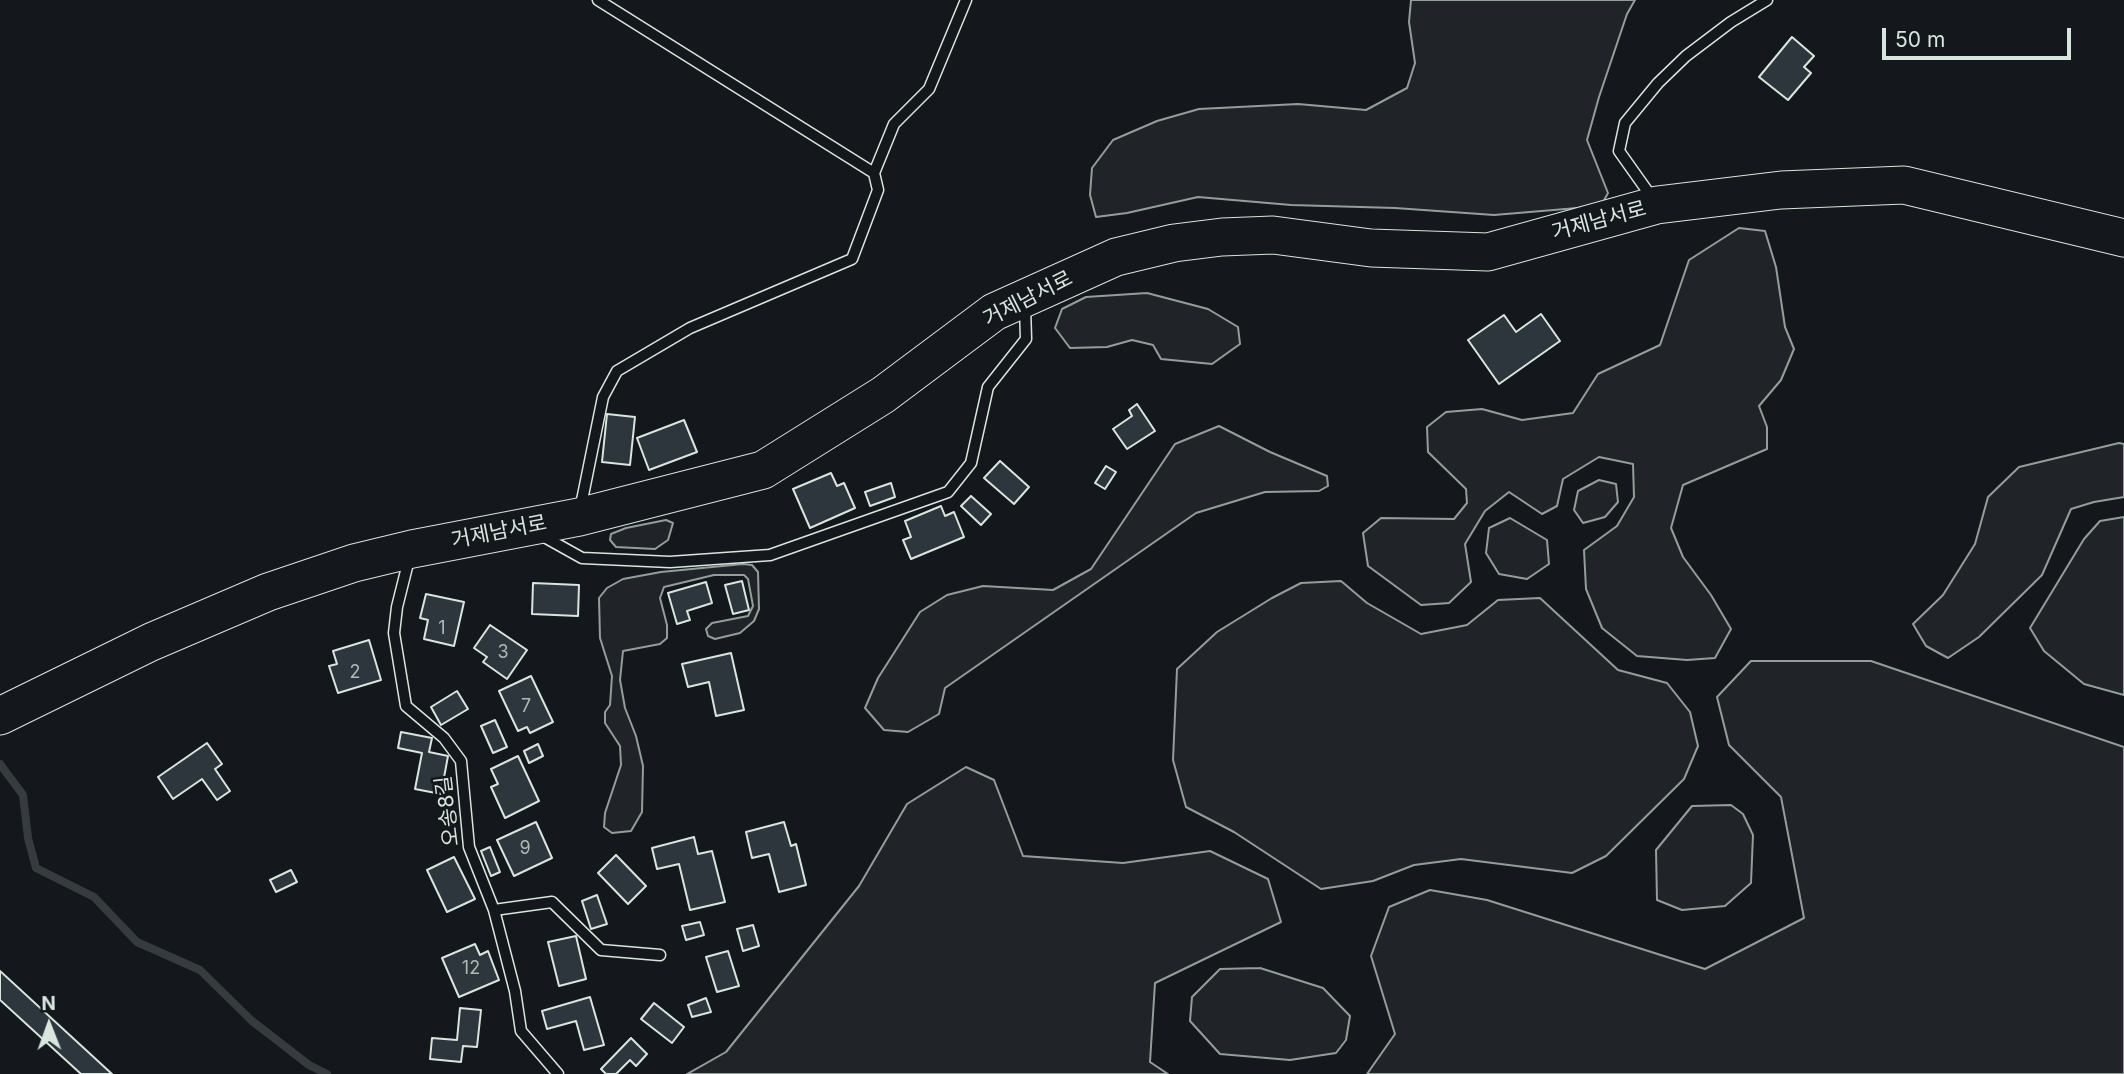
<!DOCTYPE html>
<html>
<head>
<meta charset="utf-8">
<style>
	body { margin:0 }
	#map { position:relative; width:2124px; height:1074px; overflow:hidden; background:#14181c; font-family:Inter,sans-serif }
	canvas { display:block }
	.north { position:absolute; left:14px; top:990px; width:70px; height:70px; -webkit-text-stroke:5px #14181c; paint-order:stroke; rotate:359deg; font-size:19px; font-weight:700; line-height:28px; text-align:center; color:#d8e6dc }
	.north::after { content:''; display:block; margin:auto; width:24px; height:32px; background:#d8e6dc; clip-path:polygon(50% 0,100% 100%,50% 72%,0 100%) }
	.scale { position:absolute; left:1882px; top:28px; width:189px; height:32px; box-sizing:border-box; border:4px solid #d8e6dc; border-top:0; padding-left:9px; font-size:21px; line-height:24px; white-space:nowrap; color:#d8e6dc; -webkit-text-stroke:5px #14181c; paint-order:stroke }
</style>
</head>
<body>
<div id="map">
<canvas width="2124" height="1074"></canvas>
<div class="north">N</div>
<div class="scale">50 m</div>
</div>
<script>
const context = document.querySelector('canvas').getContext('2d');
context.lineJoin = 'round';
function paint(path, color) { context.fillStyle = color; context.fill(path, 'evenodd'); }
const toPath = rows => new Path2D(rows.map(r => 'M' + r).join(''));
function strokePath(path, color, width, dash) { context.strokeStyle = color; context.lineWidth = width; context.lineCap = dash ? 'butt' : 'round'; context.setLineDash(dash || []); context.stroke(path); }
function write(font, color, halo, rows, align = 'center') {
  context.font = font + ' Inter,"Noto Sans KR",sans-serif'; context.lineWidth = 5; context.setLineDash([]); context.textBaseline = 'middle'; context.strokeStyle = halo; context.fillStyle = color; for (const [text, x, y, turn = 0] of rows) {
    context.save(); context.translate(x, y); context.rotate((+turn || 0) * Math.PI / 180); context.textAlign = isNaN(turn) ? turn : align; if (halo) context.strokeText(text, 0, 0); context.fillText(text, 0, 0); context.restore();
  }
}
const green = toPath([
	[1411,0,1635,0,1627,14,1599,97,1587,140,1608,193,1601,206,1494,215,1395,208,1291,205,1198,197,1127,213,1096,217,1090,195,1092,168,1113,140,1157,121,1199,109,1298,104,1366,110,1407,88,1415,63,1409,22,1411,0],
	[1739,228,1765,231,1776,267,1785,327,1794,349,1781,380,1759,406,1767,427,1767,449,1683,485,1671,528,1683,557,1711,595,1731,629,1715,658,1687,660,1637,656,1602,628,1586,589,1584,550,1617,526,1634,497,1633,464,1599,457,1563,479,1557,506,1542,514,1509,492,1485,511,1465,544,1471,582,1449,603,1421,605,1368,566,1363,533,1381,518,1454,519,1467,503,1466,489,1428,452,1427,427,1446,412,1482,409,1522,420,1573,413,1598,374,1660,345,1689,260,1739,228],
	[1147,293,1208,309,1238,327,1240,344,1212,364,1161,359,1153,345,1132,340,1107,347,1070,348,1055,328,1062,309,1086,297,1147,293],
	[1219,426,1270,452,1327,476,1328,486,1319,491,1265,492,1196,513,945,688,939,714,908,732,884,730,865,708,878,678,920,612,947,595,983,586,1053,590,1091,569,1175,444,1219,426],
	[2119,443,2124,444,2124,497,2094,502,2071,509,2042,575,1979,637,1948,658,1926,646,1913,624,1943,595,1975,544,1988,497,2019,467,2119,443],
	[1599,480,1616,484,1618,502,1605,517,1583,523,1574,510,1578,491,1599,480],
	[2124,517,2124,695,2084,684,2044,651,2030,628,2084,539,2100,521,2124,517],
	[1510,518,1547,540,1549,564,1527,579,1499,574,1486,553,1489,528,1510,518],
	[666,520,673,523,668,540,655,549,616,547,610,540,611,534,626,528,666,520],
	[743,564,752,565,758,572,759,609,754,621,740,633,715,639,708,636,706,629,712,623,748,616,753,606,748,579,744,575,714,575,664,587,660,598,667,625,667,638,660,644,623,651,620,680,625,708,636,736,643,766,642,812,631,831,612,833,604,827,605,813,621,765,620,746,605,723,605,712,610,705,612,676,600,638,599,598,607,588,623,579,661,572,743,564],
	[1341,581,1367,603,1421,634,1467,625,1498,600,1540,598,1618,670,1667,683,1690,712,1698,746,1684,779,1606,856,1572,873,1461,859,1414,865,1373,881,1321,889,1234,832,1186,807,1173,760,1177,669,1217,632,1272,598,1301,583,1341,581],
	[1751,661,1871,661,2124,747,2124,1074,1367,1074,1395,1034,1371,956,1389,907,1430,890,1487,900,1705,969,1804,918,1781,797,1729,745,1717,697,1751,661],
	[966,767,994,780,1023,856,1123,863,1210,851,1268,879,1281,922,1155,983,1150,1062,1168,1074,687,1074,726,1052,859,886,907,804,966,767],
	[1731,805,1743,814,1753,835,1751,883,1725,906,1682,910,1657,900,1656,850,1692,806,1731,805],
	[1260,968,1323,988,1350,1016,1346,1040,1336,1053,1290,1060,1220,1054,1190,1021,1192,997,1220,969,1260,968]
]);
const stream = toPath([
	[0,764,23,795,28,838,36,868,94,897,137,942,200,970,252,1021,309,1065,327,1074]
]);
const building = toPath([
	[1792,37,1814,56,1804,67,1811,73,1788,100,1759,77,1792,37],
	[1541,314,1560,341,1499,384,1468,340,1504,315,1516,332,1541,314],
	[1137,404,1155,431,1127,449,1113,429,1132,416,1129,410,1137,404],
	[607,414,635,417,630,465,602,462,607,414],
	[684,420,697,452,649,470,637,438,684,420],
	[1000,461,1029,487,1014,504,984,478,1000,461],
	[1106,466,1116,472,1105,489,1095,483,1106,466],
	[831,473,837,486,844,483,855,508,810,528,793,489,831,473],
	[891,483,895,497,870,506,865,492,891,483],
	[971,496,991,514,981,525,961,506,971,496],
	[941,506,945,516,954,512,964,537,911,559,903,540,911,537,905,521,941,506],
	[742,581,749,610,733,614,725,585,742,581],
	[706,582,712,603,687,611,690,620,677,624,668,593,706,582],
	[533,583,579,585,578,616,532,614,533,583],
	[426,594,464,602,454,646,424,639,428,620,420,618,426,594],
	[490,625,527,650,507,679,483,662,487,657,474,648,490,625],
	[369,640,381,680,338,693,329,666,337,664,333,651,369,640],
	[731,653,744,710,716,716,709,682,688,687,682,664,731,653],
	[531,676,553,722,530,733,527,727,518,731,499,691,531,676],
	[457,691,468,709,441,725,431,707,457,691],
	[495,720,507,747,493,753,481,726,495,720],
	[401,732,432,738,429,752,448,756,441,794,415,789,422,753,398,748,401,732],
	[207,743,222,764,215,769,230,791,217,800,202,779,173,799,158,777,207,743],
	[538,744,543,756,529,763,524,751,538,744],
	[518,756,539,801,505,818,491,787,498,784,491,769,518,756],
	[536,822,552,858,514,876,497,840,536,822],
	[784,822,791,846,796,844,806,885,779,892,769,854,752,858,746,832,784,822],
	[694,837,698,854,712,851,725,902,690,910,679,864,657,869,652,848,694,837],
	[490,847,500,872,491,876,481,851,490,847],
	[616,855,646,886,628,904,598,873,616,855],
	[454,857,475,899,447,912,427,870,454,857],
	[291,870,297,882,276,892,270,880,291,870],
	[597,895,607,924,591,929,582,901,597,895],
	[700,922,704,935,686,940,682,926,700,922],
	[753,925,759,946,743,951,737,929,753,925],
	[576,936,586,979,559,986,548,942,576,936],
	[475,944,480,955,488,951,499,980,459,997,442,958,475,944],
	[728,951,739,986,717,992,706,957,728,951],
	[0,971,112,1074,81,1074,0,1000,0,971],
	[590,997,604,1045,584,1050,576,1021,547,1029,542,1011,590,997],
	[706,998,711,1012,692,1017,688,1005,706,998],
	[654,1003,684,1027,672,1043,641,1019,654,1003],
	[460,1008,481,1010,477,1047,463,1046,461,1062,430,1059,432,1038,457,1040,460,1008],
	[631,1038,647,1054,636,1066,630,1060,616,1074,606,1074,601,1069,631,1038]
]);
const lane = toPath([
	[598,0,874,173],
	[1653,199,1619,151,1625,123,1658,83,1686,56,1731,22,1767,0],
	[580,510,603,397,617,371,690,328,852,259,878,190,874,173,894,124,929,89,966,0],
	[539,534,582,558,670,562,770,555,948,492,971,463,988,387,1026,339,1025,307],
	[410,555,397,607,394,633,406,706,444,738,461,761,469,847,494,910,515,991,521,1031,558,1074],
	[494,910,552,902,601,950,660,955]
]);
const primary = toPath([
	[0,716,151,642,268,592,354,563,412,549,579,517,763,470,883,395,994,312,1116,257,1174,243,1222,237,1273,235,1371,248,1488,252,1657,205,1781,190,1904,185,2124,238]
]);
const numberNames = [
	["1",442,629],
	["3",503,653],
	["2",355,673],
	["7",526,707],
	["9",525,849],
	["12",471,969]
];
const streetNames = [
	["거제남서로",1599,221,-15],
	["거제남서로",1028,299,-27],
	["거제남서로",499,532,-11],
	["오송8길",448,811,-97]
];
paint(green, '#202428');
strokePath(green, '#939e99', 2);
strokePath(stream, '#363b3e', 8);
paint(building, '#2c363c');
strokePath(building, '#d8e6dc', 2);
strokePath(lane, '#d8e6dc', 13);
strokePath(primary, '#d8e6dc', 39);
strokePath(lane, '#14181c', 10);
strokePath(primary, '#14181c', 37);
write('18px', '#adbab4', null, numberNames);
write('21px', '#d8e6dc', '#14181c', streetNames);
</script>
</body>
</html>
